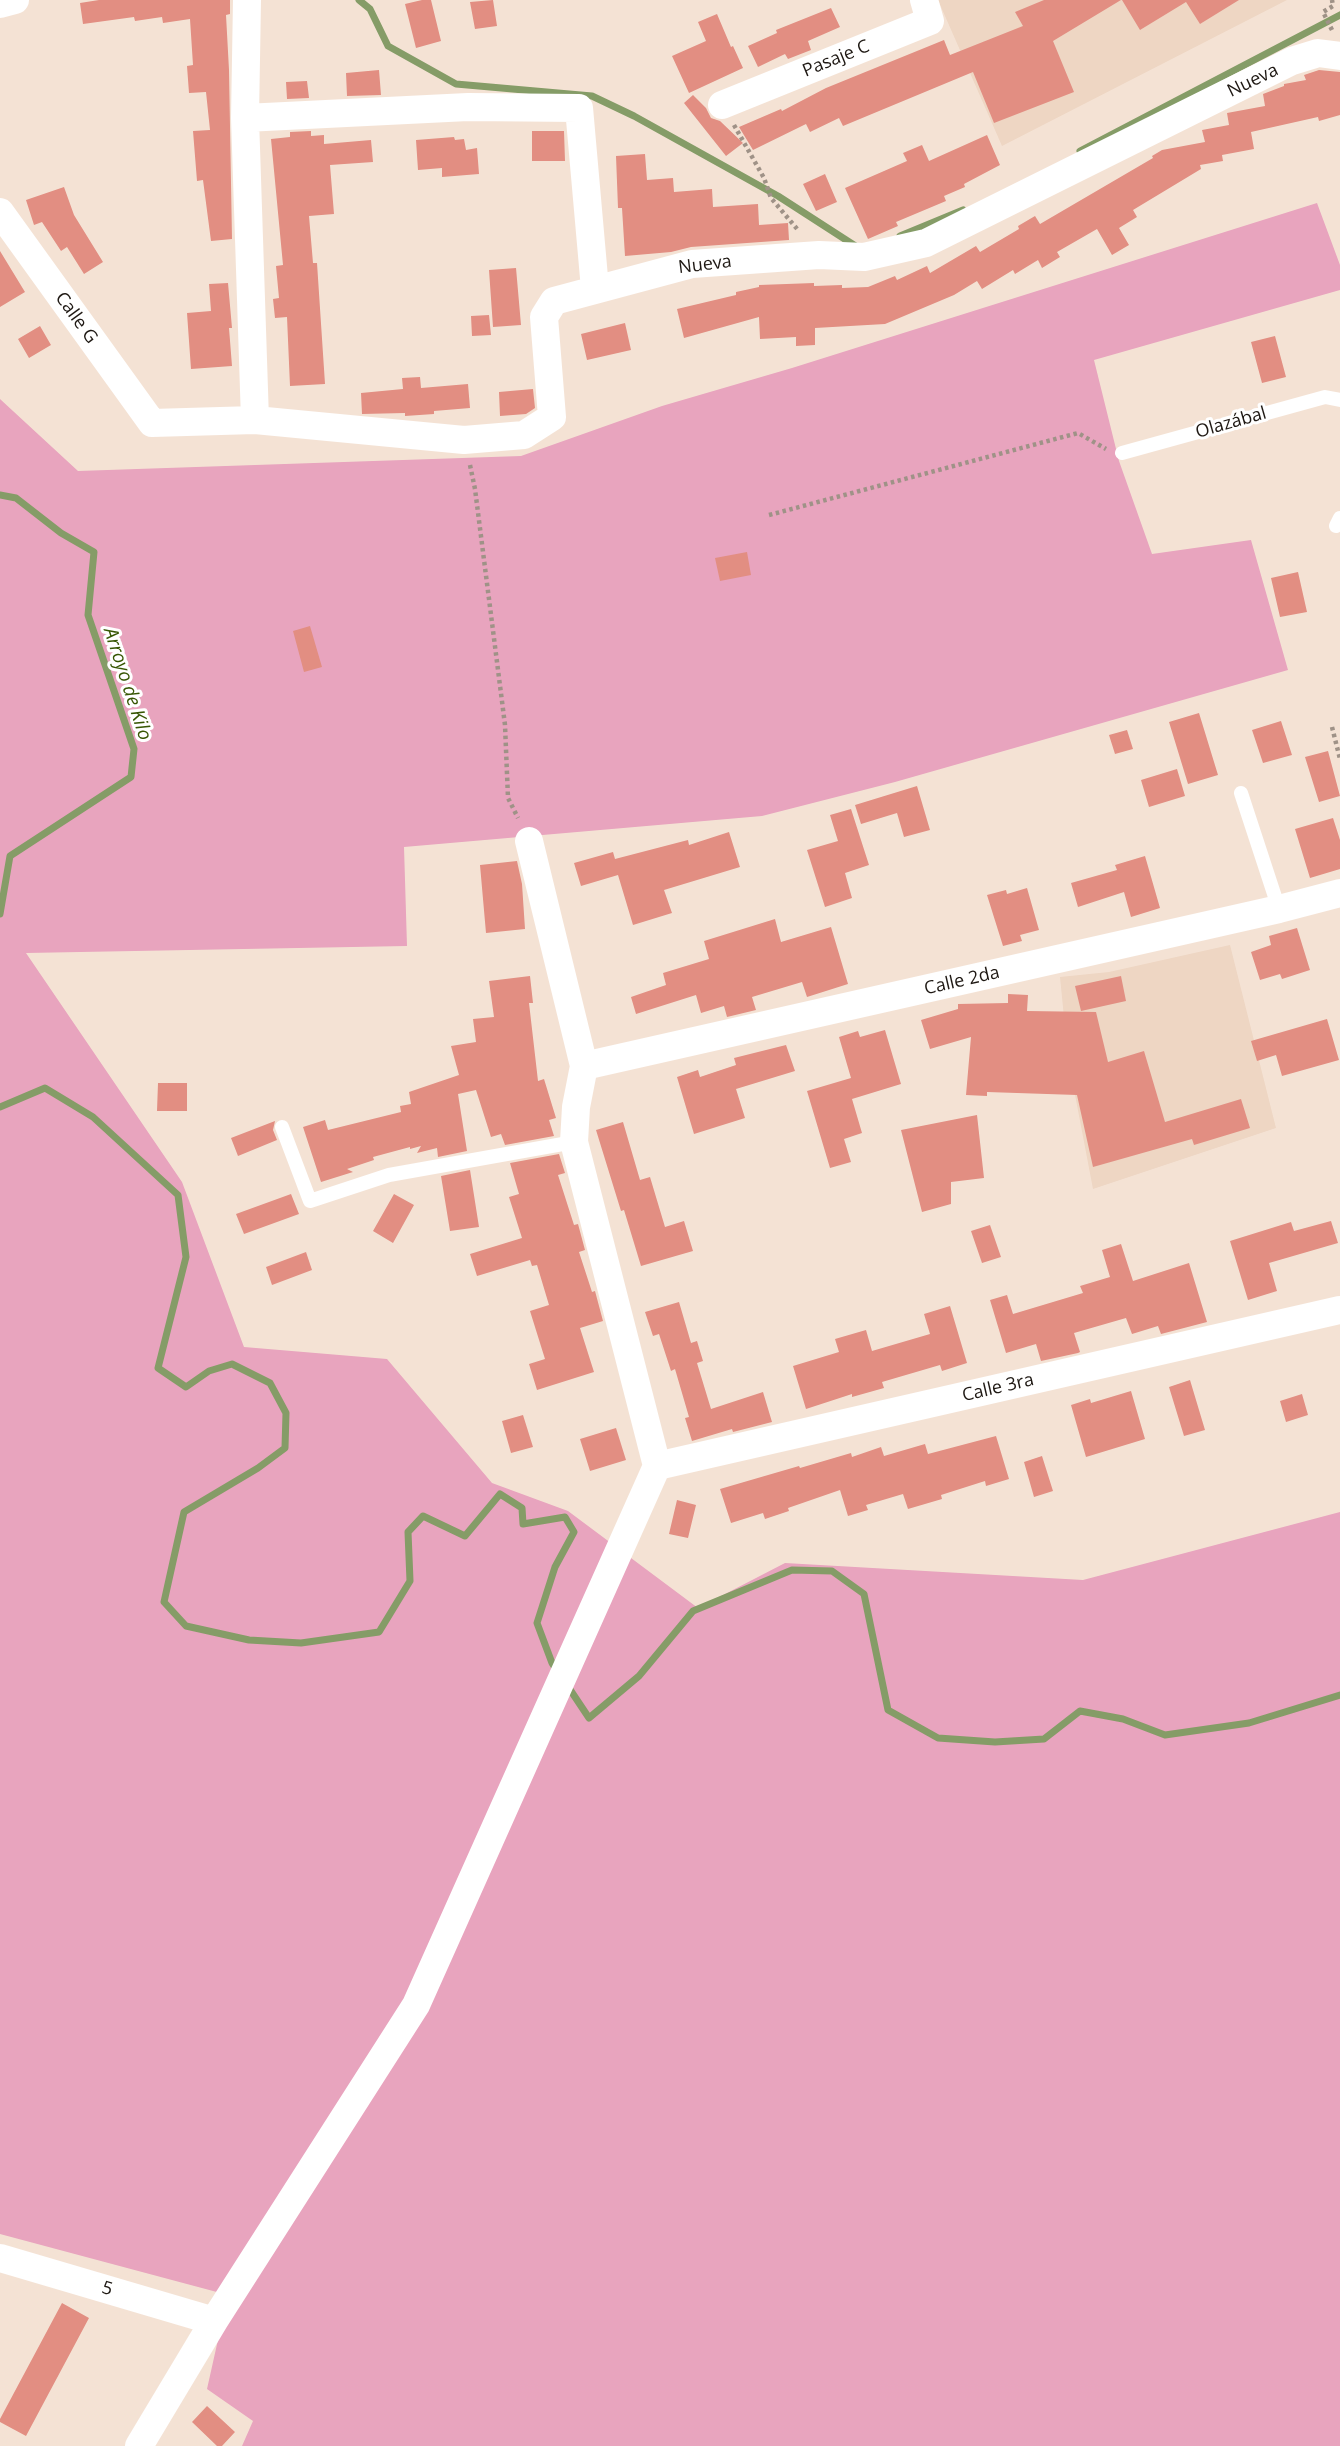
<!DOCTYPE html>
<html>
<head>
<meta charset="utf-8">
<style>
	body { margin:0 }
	canvas { display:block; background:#f4e2d4 }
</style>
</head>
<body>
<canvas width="1340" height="2446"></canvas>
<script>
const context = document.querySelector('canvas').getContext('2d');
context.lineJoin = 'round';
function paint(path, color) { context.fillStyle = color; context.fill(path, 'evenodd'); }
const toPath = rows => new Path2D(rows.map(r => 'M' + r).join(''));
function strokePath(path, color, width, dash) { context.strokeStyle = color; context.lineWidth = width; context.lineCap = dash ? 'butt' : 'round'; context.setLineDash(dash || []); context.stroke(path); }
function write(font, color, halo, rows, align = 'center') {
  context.font = font + ' "Open Sans",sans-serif'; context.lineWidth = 6; context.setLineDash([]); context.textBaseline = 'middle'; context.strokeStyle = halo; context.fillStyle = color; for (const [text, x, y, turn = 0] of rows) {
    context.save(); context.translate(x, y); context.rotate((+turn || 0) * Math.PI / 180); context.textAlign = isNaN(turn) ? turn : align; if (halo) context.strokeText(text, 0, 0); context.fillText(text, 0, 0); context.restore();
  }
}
const built = toPath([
	[938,0,1287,0,1002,146],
	[1230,945,1276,1128,1093,1189,1068,1058,1060,977,1109,972]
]);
const green = toPath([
	[1317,203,1340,265,1340,290,1094,360,1119,461,1152,554,1251,540,1288,670,895,782,762,816,404,847,407,946,26,953,182,1182,244,1347,387,1359,492,1483,568,1511,698,1608,785,1563,1083,1580,1340,1512,1340,2446,242,2446,253,2421,207,2389,228,2295,0,2234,0,399,78,471,521,456,662,406,792,368]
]);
const stream = toPath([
	[359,0,370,9,388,46,456,84,592,96,634,116,778,196,857,247],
	[1080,151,1340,15],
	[900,236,963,210],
	[0,495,16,498,61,533,94,552,88,615,134,749,131,777,10,856,0,914],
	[0,1107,45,1088,93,1117,178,1195,186,1257,158,1368,186,1387,209,1371,232,1364,270,1383,286,1413,285,1448,258,1468,184,1512,164,1602,186,1626,249,1640,301,1643,379,1632,410,1581,408,1532,423,1516,465,1536,500,1494,522,1508,523,1524,565,1517,574,1532,555,1567,537,1623,552,1663,558,1672],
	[567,1685,589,1718,639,1676,693,1611,792,1570,832,1571,864,1594,888,1710,938,1738,995,1742,1044,1739,1080,1711,1123,1719,1165,1735,1249,1723,1340,1695]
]);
const building = toPath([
	[99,0,230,0,230,14,226,15,229,70,232,239,211,241,203,180,197,181,193,131,210,130,206,92,189,93,187,66,193,65,190,19,163,23,162,17,135,21,134,17,83,24,80,3],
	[422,0,431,0,441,41,416,48,405,4],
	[493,0,497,26,475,29,470,2],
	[1044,0,1121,0,1053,41,1074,92,994,123,973,72,843,126,839,118,810,132,806,124,753,150,739,127,781,109,782,111,826,88,944,40,950,55,1023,26,1015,12],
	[1122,0,1239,0,1200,24,1186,2,1140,30],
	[831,8,840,27,808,41,811,50,788,59,785,54,758,67,748,46,777,33,776,30],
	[717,14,731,47,733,46,743,68,689,93,672,56,706,41,698,22],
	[379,70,381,95,347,96,346,73],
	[1319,70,1340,72,1340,115,1319,121,1318,117,1251,132,1254,149,1222,155,1223,161,1200,165,1201,169,1133,210,1137,217,1119,228,1129,245,1112,255,1097,229,1057,252,1060,257,1042,268,1038,260,1015,274,1013,270,982,289,977,281,954,295,885,324,815,328,815,345,796,346,796,337,760,339,759,317,684,338,677,309,736,295,736,292,759,287,759,285,814,283,814,286,842,285,842,288,868,287,895,276,897,280,927,266,930,273,976,246,980,252,1019,229,1018,226,1035,216,1040,224,1153,158,1152,156,1162,150,1205,142,1202,130,1229,125,1227,113,1265,106,1263,94,1284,86,1284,84,1306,80,1304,75],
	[307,81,309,98,287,99,286,82],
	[693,95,706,108,711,118,720,121,743,143,726,156,684,103],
	[311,131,311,136,324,135,324,144,371,140,373,162,330,165,334,214,309,216,313,263,317,263,325,384,290,386,287,317,275,318,273,299,279,298,276,266,283,265,271,139,290,137,290,132],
	[532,131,564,131,565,161,532,161],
	[987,135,1000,165,964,184,965,187,944,196,946,201,896,222,898,226,868,239,845,188,907,161,903,153,922,145,929,161],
	[454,137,455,140,464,139,466,150,477,148,479,174,442,177,442,168,418,170,416,140],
	[645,154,647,180,673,178,674,192,712,189,713,207,758,204,759,225,788,223,789,240,691,247,671,252,625,256,622,208,618,208,616,156],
	[825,174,837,202,816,211,803,184],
	[64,187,74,215,103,262,84,274,67,247,61,251,42,222,34,225,26,200],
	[0,251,25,292,0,307],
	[516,268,521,325,493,327,489,270],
	[228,283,232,328,229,328,232,366,191,369,187,313,211,311,209,284],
	[489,315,491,335,472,336,471,316],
	[625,323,631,350,587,360,581,334],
	[40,326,51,345,29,358,18,339],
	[1275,336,1286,377,1262,383,1251,342],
	[420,377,421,388,468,384,470,408,434,411,434,414,405,416,405,413,362,414,361,393,403,389,402,378],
	[533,389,535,408,526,414,500,416,499,392],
	[747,552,751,575,720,581,715,558],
	[1298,572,1307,612,1280,617,1271,578],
	[310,626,322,667,304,672,293,631],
	[1199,713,1218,775,1188,784,1169,722],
	[1281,721,1292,755,1263,763,1252,730],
	[1127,730,1133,749,1115,754,1109,735],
	[1328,751,1340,796,1319,802,1305,757],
	[1177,769,1185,796,1149,807,1141,780],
	[917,786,930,830,904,837,897,813,861,824,855,805],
	[851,809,869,865,845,873,852,898,825,907,807,850,838,841,830,815],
	[1333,818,1340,840,1340,869,1310,878,1295,829],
	[729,832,740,867,664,890,672,913,633,925,618,875,581,886,574,863,613,852,615,859,688,840,689,845],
	[1145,856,1160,908,1131,917,1124,892,1078,907,1071,883,1117,870,1115,865],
	[517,861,522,884,525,929,486,933,480,865],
	[1027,888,1039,930,1020,935,1022,941,1003,946,987,895,1006,890,1007,894],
	[775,919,781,942,831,927,848,984,807,997,802,982,752,997,756,1010,727,1017,724,1006,701,1013,696,995,636,1014,631,997,666,985,663,973,709,959,704,941],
	[1297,928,1310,970,1282,979,1280,974,1260,980,1251,952,1271,945,1269,936],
	[530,976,533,1003,529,1003,538,1081,544,1079,556,1118,549,1120,554,1136,505,1145,501,1134,491,1137,476,1090,458,1094,467,1151,438,1157,437,1148,417,1153,421,1146,410,1149,410,1147,373,1157,374,1160,347,1169,353,1172,321,1182,303,1127,325,1120,328,1130,401,1112,400,1106,411,1104,409,1092,459,1075,451,1046,476,1042,473,1019,494,1017,489,981],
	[1121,976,1126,1001,1081,1011,1075,986],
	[1008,994,1028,995,1027,1011,1096,1012,1108,1062,1144,1051,1165,1122,1241,1099,1250,1128,1194,1145,1192,1139,1093,1167,1077,1095,987,1092,987,1096,966,1095,971,1037,930,1049,921,1020,958,1009,958,1004,1008,1003],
	[1327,1019,1339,1060,1282,1076,1276,1055,1257,1061,1251,1041],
	[885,1030,901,1084,852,1099,862,1133,844,1139,851,1162,830,1168,807,1091,851,1078,839,1037,858,1031,860,1037],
	[786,1045,795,1071,736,1089,745,1118,694,1134,677,1077,698,1070,700,1077,736,1065,734,1058],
	[158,1083,187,1083,187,1111,157,1111],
	[977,1115,984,1178,951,1182,951,1204,922,1212,901,1130],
	[275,1121,273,1130,277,1140,238,1156,231,1138],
	[623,1122,640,1180,650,1177,665,1227,684,1221,693,1251,641,1266,624,1210,621,1211,596,1130],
	[559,1154,565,1173,558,1175,574,1225,578,1224,585,1250,579,1252,592,1292,595,1291,603,1321,580,1328,594,1372,537,1390,529,1364,545,1359,530,1311,549,1305,537,1265,532,1266,530,1260,477,1276,470,1254,522,1238,509,1197,519,1194,510,1163],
	[470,1170,479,1227,450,1231,441,1176],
	[291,1194,299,1214,244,1234,236,1214],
	[394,1194,414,1205,393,1243,373,1231],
	[1331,1221,1338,1243,1269,1263,1277,1291,1248,1300,1230,1241,1291,1222,1294,1231],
	[990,1225,1001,1257,982,1263,971,1231],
	[1121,1244,1133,1281,1189,1263,1207,1322,1161,1334,1158,1326,1132,1334,1126,1318,1074,1333,1080,1352,1078,1353,1041,1361,1036,1344,1006,1353,990,1300,1007,1295,1013,1314,1083,1293,1080,1286,1110,1277,1102,1250],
	[306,1252,312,1270,272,1285,266,1267],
	[679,1302,691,1343,697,1341,703,1361,697,1363,711,1409,763,1392,772,1422,733,1432,732,1429,692,1441,685,1418,689,1417,675,1369,671,1371,659,1334,653,1336,645,1312],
	[950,1306,967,1363,942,1371,940,1365,882,1382,884,1388,852,1397,852,1394,806,1409,793,1366,839,1352,835,1339,866,1330,872,1351,930,1334,924,1314],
	[1190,1380,1205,1430,1184,1436,1169,1387],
	[1131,1391,1145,1439,1086,1457,1071,1405,1090,1399,1091,1403],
	[1302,1394,1308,1415,1286,1422,1280,1401],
	[523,1415,533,1447,511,1453,502,1421],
	[616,1428,626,1460,590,1471,580,1439],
	[996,1436,1009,1479,986,1486,985,1481,941,1495,942,1499,908,1509,903,1494,866,1505,868,1510,848,1516,840,1490,788,1508,789,1511,765,1519,763,1513,731,1523,720,1489,799,1466,800,1468,851,1453,852,1457,881,1447,884,1456,925,1444,928,1454],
	[1042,1456,1053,1491,1034,1497,1024,1462],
	[677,1500,696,1505,688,1538,669,1534],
	[62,2303,89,2318,26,2436,0,2422,0,2419],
	[207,2406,235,2432,222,2446,217,2446,192,2422]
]);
const path = toPath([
	[1332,30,1323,12,1333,6,1332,0],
	[734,125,764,178,771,198,798,230],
	[470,465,475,489,505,725,508,798,518,818],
	[769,515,1078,433,1106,449],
	[1332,727,1340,759]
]);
const service = toPath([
	[1122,453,1325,397,1340,400],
	[1336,526,1340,518],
	[1241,793,1279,909],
	[282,1127,310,1201,389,1175,574,1142]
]);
const minor = toPath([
	[247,0,245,118,255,420],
	[0,4,15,0],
	[722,105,930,21,924,0],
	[245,118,468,107,579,108,595,289],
	[0,212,152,423,255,420,464,440,524,435,552,417,544,317,554,301,692,264,819,255,864,257,926,243,1292,61,1318,53,1340,56],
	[584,1066,1279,909,1340,893],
	[657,1466,1340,1310],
	[0,2258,214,2321],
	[139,2446,214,2321,416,2005,657,1466,574,1142,576,1107,584,1066,529,841]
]);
const streetNames = [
	["Pasaje C",836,59,-22],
	["Nueva",1253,81,-26],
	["Nueva",705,265,-7],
	["Calle G",76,318,54],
	["Olazábal",1231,423,-16],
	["Calle 2da",962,981,-13],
	["Calle 3ra",998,1388,-13],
	["5",107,2289,16]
];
const waterNames = [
	["Arroyo de Kilo",127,684,72]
];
paint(built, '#eed6c3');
paint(green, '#e8a4be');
strokePath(stream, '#859c67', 7);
paint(building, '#e28e82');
strokePath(path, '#9f9287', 4.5, [3.5, 3.5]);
strokePath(service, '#fff', 14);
strokePath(minor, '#fff', 28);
write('18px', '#1e1813', '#fff', streetNames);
write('italic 19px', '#375603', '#fff', waterNames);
</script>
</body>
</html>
